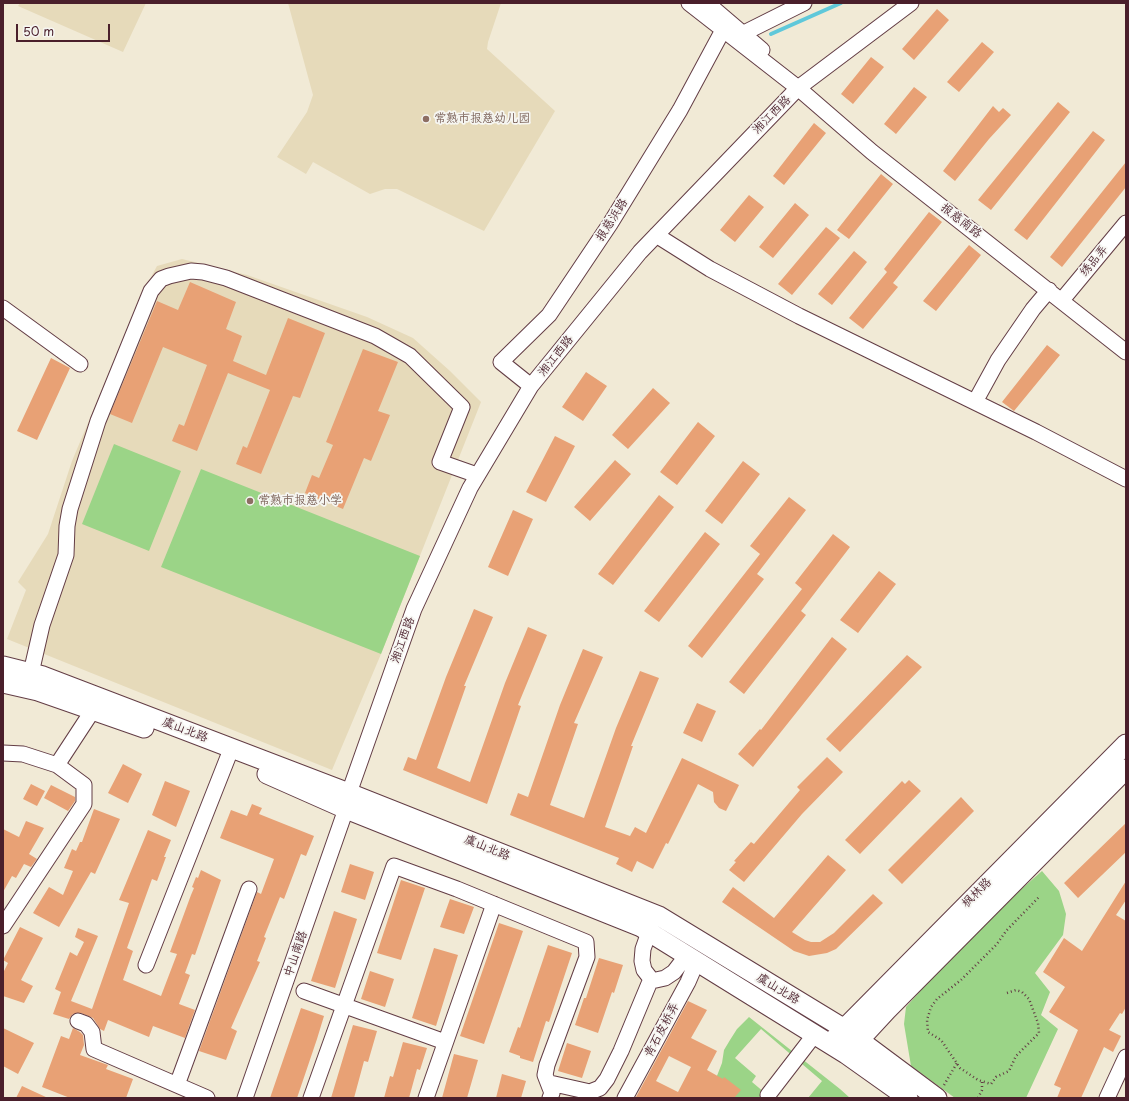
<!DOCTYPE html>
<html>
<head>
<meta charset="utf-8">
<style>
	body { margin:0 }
	#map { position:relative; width:1129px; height:1101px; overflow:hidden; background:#f1ead6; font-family:"Playpen Sans",sans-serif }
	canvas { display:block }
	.frame { position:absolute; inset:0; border:4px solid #4a1f2b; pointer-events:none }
	.scale { position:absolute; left:16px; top:24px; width:94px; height:18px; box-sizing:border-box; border:2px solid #4a1f2b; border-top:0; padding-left:5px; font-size:12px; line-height:14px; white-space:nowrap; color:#4a1f2b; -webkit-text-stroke:3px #f6f6f2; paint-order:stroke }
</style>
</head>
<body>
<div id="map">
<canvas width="1129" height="1101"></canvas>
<div class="frame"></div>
<div class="scale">50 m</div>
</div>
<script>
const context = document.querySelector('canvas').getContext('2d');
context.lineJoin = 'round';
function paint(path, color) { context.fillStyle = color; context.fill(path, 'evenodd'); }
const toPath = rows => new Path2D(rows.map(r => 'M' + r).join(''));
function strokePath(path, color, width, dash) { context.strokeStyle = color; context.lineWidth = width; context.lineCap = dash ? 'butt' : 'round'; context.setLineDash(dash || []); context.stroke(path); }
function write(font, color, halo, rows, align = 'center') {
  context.font = font + ' "Playpen Sans","LXGW WenKai TC",sans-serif'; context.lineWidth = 3.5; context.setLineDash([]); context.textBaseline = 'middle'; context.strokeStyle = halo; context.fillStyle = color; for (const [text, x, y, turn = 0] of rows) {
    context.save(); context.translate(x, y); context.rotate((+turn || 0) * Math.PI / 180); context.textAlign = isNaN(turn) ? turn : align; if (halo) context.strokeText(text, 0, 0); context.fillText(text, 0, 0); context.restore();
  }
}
const built = toPath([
	[20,3,146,3,123,52,18,6],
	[288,3,501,3,488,42,487,49,555,111,484,231,397,189,385,189,370,194,313,162,306,174,277,157,307,112,313,95],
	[182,259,247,275,367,317,413,338,450,371,481,402,381,654,332,770,7,639,26,590,18,582,48,534,72,461,144,290,157,266]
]);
const green = toPath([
	[114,444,181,471,149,551,82,524],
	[201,469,420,556,381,654,161,567],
	[1042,871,1059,891,1066,914,1063,935,1035,973,1050,992,1041,1015,1058,1029,1026,1098,955,1098,911,1066,904,1024,906,1007,937,972,1010,899],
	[749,1017,840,1089,850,1098,808,1098,822,1081,761,1029,735,1058,756,1076,752,1082,771,1098,704,1098,713,1086,722,1063,724,1050,730,1040,737,1029]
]);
const stream = toPath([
	[771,34,841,3]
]);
const building = toPath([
	[937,9,949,20,914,60,902,49],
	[982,42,994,52,959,92,947,82],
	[871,57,884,67,853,104,841,94],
	[914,87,927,97,896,134,884,124],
	[1058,102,1070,112,991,210,978,200],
	[993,106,999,112,1003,108,1011,115,989,139,955,181,943,171],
	[814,123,826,133,784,185,773,176],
	[1093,131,1105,140,1027,240,1014,230],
	[1126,162,1126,187,1062,267,1050,257],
	[881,174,893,184,849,239,837,230],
	[749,195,764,207,735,242,720,230],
	[795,203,809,215,773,258,759,247],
	[929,212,942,222,893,283,898,287,863,329,849,318,887,272,884,269],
	[826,227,840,238,792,295,778,284],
	[969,245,981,255,936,311,923,301],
	[854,251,867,262,832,305,818,294],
	[190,282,236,302,226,329,242,336,233,361,266,375,288,318,325,333,300,398,293,396,261,474,236,464,243,446,247,448,270,390,228,373,197,451,172,441,179,424,184,426,207,365,163,347,132,423,110,414,157,301,178,310],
	[1047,345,1060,355,1014,411,1002,402],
	[363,349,398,362,378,411,390,415,371,461,364,458,343,509,305,493,312,475,319,478,333,445,326,442],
	[51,358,70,368,37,440,17,431],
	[586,372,607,386,583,421,562,407],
	[653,388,670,403,628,449,612,435],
	[698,422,715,436,677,485,660,472],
	[555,436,575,446,546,502,526,492],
	[615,460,631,474,590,521,574,507],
	[743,461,760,474,722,524,705,511],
	[659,495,674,507,613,585,598,574],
	[789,497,806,510,757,574,764,579,702,658,688,646,760,554,750,546],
	[513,510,533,519,508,576,488,567],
	[705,532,720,544,659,622,644,611],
	[833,534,850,547,801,611,806,615,744,694,729,682,802,589,795,583],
	[879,571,896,584,858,633,840,620],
	[474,609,493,617,464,686,466,686,437,768,470,782,505,683,528,627,547,635,518,705,521,706,487,804,403,770,408,757,416,760,446,677],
	[832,637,847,649,753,767,738,754,760,729,761,730],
	[583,649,603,657,574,723,578,724,550,805,584,818,616,728,640,671,659,678,631,746,633,746,605,827,630,836,635,827,646,833,682,758,739,785,726,811,719,808,714,802,713,792,698,784,668,844,666,843,653,869,637,861,632,872,616,864,619,858,510,815,518,793,528,797,560,705],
	[907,655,922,667,840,752,826,739],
	[697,703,716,711,702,742,683,733],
	[827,757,843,772,802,814,744,882,729,870,736,862,734,861,751,842,754,844,800,790,797,787],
	[123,764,142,774,128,803,108,793],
	[909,780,921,791,860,854,845,840,902,781,905,784],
	[165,781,190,791,176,827,152,815],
	[31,784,45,791,37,806,23,799],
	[51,785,75,797,75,801,68,811,44,798],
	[961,797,974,811,902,884,888,870],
	[252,804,262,808,259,814,314,836,306,856,301,854,284,899,280,897,264,937,266,938,257,961,260,962,231,1028,237,1031,226,1060,199,1051,257,892,261,894,274,859,220,838,231,810,247,816],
	[94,809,120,819,95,874,91,872,59,927,33,913,49,887,63,895,73,871,64,868,72,849,76,851,80,842,82,842],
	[26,821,44,828,29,854,37,859,31,867,24,864,16,878,12,876,3,892,3,829,19,837],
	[1126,823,1126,852,1078,898,1064,883],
	[148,830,171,840,164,857,166,857,157,881,152,879,127,948,133,951,123,980,161,996,177,954,170,952,191,895,194,888,192,887,196,877,198,878,201,870,221,880,195,955,192,954,185,973,190,975,179,1004,195,1010,185,1038,153,1026,149,1037,108,1020,104,1031,100,1029,93,1018,81,1013,73,1014,69,1019,53,1014,61,992,55,989,70,952,77,956,84,942,75,937,78,928,98,936,71,1001,92,1009,129,903,119,900],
	[828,855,846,870,792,932,805,940,811,942,820,942,834,933,873,894,883,903,836,949,827,953,809,956,794,951,722,902,733,887,774,918],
	[350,864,374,872,365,900,341,892],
	[401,880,425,888,401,960,377,953],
	[1126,881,1126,900,1116,915,1126,921,1126,1007,1122,1014,1120,1013,1109,1030,1121,1036,1113,1052,1104,1047,1081,1098,1057,1098,1061,1088,1054,1085,1078,1030,1049,1012,1065,987,1043,972,1064,938,1082,951],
	[450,899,474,907,464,934,440,927],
	[334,911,357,919,335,988,311,981],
	[499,923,523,931,484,1044,460,1036],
	[20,927,43,938,21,980,33,986,24,1003,3,996,3,973,8,963,3,960],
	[548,945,572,953,549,1022,546,1021,533,1062,520,1058,520,1056,509,1052,518,1027,520,1028],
	[434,948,458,955,436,1026,412,1018],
	[599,958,623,965,614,993,612,992,598,1033,575,1025,584,998,586,998],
	[370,971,394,979,385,1007,361,999],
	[688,1001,707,1010,691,1038,717,1051,707,1070,723,1079,724,1077,741,1090,734,1098,636,1097],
	[669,1056,691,1067,678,1092,656,1081],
	[301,1008,324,1016,317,1039,297,1098,270,1098],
	[353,1025,377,1031,368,1062,364,1061,354,1098,331,1098],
	[3,1028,34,1043,18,1074,3,1066],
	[73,1028,80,1032,83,1035,84,1045,80,1055,108,1065,106,1069,133,1079,126,1098,70,1098,42,1087,61,1036,69,1039],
	[403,1042,427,1048,420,1070,417,1069,409,1098,384,1098,390,1076,393,1077],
	[567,1043,591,1051,582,1078,558,1071],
	[454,1054,478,1060,467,1098,442,1098],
	[502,1074,526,1081,521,1098,496,1098],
	[22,1086,48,1098,16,1098]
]);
const path = toPath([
	[1007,993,1016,990,1022,992,1029,999,1038,1023,1039,1033,1016,1056,1009,1071,996,1077,991,1084,978,1080,960,1068,941,1040,928,1032,927,1020,931,1007,937,999,961,980,997,944,1006,931,1039,897],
	[944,1085,957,1063],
	[978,1098,982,1090,982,1081]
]);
const minor = toPath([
	[689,3,798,88,872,152,1126,352],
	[707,3,762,50],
	[744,33,804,3],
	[656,235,710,269,799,316,1036,432,1126,479],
	[1062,300,1126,223],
	[3,308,80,364],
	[531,386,501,362,549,315,610,224,680,110,723,30],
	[975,402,998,360,1033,309,1049,290],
	[31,673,42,625,66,555,67,526,70,509,98,421,151,291,161,279,169,276,191,271,203,272,226,278,375,336,410,356,462,407,440,462,477,475],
	[3,753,23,754,57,765,84,785,84,804,3,926],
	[57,765,93,710],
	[649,932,643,949,642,961,644,970,651,979,656,980,665,978,674,972,687,955],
	[146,965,228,757],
	[304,991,445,1042],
	[78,1021,86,1024,92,1032,94,1049,207,1098],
	[550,1083,590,1092,600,1088,607,1079,621,1051,651,979],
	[177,1085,249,889],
	[768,1095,815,1034],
	[245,1098,346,809,349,793,414,609,470,488,531,386,640,252,798,88,911,3],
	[311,1098,394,866,457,889,586,942,587,957,547,1065,545,1075,552,1093,550,1098],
	[426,1098,494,904],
	[625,1098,688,982,697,961],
	[1107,1098,1126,1057]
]);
const major = toPath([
	[3,666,43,676,349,793,659,916,843,1028,937,1098],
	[3,683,38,691,144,728],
	[267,774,346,809,641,927,846,1054,908,1098],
	[836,1037,1126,744],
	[850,1050,887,1010,1126,769]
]);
const markers = [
	[426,119,4,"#8d6e63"],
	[250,501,4,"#8d6e63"]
];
const streetNames = [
	["湘江西路",772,115,-45],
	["报慈浜路",612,220,-57],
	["报慈南路",961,221,38],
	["绣品弄",1094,261,-50],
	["湘江西路",556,356,-51],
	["湘江西路",403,640,-70],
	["虞山北路",185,730,21],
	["虞山北路",487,848,22],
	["枫林路",977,893,-45],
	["中山南路",296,954,-71],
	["虞山北路",778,989,31],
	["青石皮桥弄",662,1030,-62]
];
const educationNames = [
	["常熟市报慈幼儿园",434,119],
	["常熟市报慈小学",258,501]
];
paint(built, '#e6daba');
paint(green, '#9bd487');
strokePath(stream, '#5fc8da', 4);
paint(building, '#e8a175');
strokePath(minor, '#633d45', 17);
strokePath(major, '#633d45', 21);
strokePath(path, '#633d45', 2.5, [1, 3]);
strokePath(minor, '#fff', 15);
strokePath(major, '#fff', 19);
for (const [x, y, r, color] of markers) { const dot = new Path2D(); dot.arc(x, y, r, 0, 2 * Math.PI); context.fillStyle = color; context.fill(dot); strokePath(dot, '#f6f6f2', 1.5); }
write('12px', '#4a1f2b', '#f6f6f2', streetNames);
write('12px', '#785e54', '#f6f6f2', educationNames, 'left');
</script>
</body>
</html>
